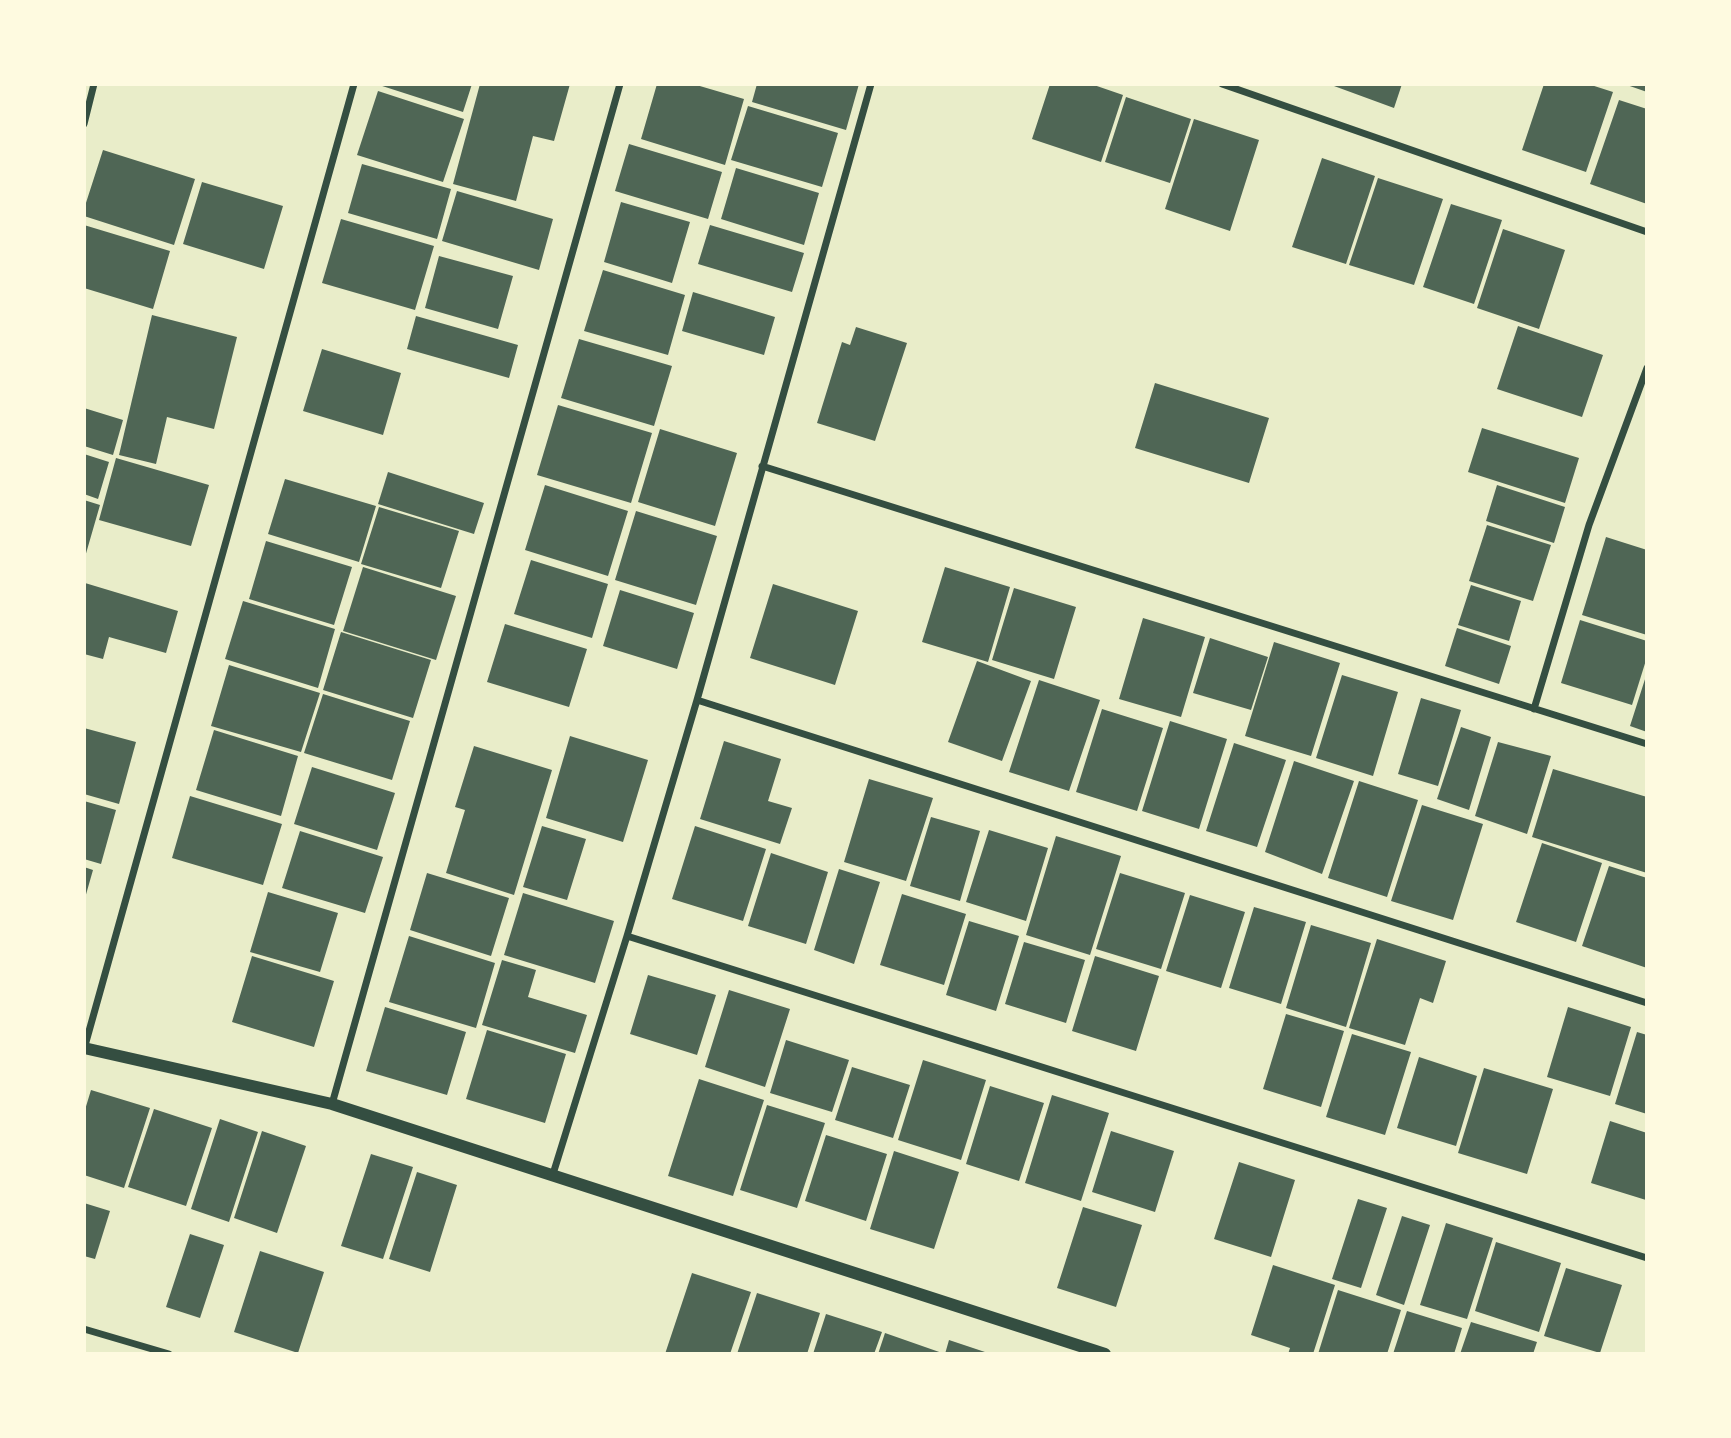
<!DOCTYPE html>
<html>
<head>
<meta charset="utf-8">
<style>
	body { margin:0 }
	#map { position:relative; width:1731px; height:1438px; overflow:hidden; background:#e9edc9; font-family:Commissioner,sans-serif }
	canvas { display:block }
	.frame { position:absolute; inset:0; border:86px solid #fefae0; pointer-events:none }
</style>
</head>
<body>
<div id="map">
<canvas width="1731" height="1438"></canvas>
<div class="frame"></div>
</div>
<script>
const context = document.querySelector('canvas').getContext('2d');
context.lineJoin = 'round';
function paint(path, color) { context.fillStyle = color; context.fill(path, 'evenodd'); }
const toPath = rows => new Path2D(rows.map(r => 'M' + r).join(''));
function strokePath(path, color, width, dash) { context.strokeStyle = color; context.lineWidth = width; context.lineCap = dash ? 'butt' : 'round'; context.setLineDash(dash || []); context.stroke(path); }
const building = toPath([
	[376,84,472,84,463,112],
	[480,84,570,84,554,141,533,136,516,201,453,184],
	[657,84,693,84,744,99,725,165,641,139],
	[757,84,859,84,846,130,752,102],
	[1050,84,1091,84,1123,95,1101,162,1032,139],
	[1335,84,1402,84,1394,108,1334,86],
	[1544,84,1588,84,1613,92,1586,172,1522,150],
	[1624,84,1647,84,1647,92],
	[378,91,464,119,443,182,357,155],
	[1126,97,1191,119,1170,183,1105,162],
	[1619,100,1647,109,1647,204,1590,184],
	[748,106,838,133,822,187,731,160],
	[1194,119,1259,140,1230,231,1165,209],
	[629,144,722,172,708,219,615,191],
	[103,150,195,179,174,245,84,216,84,209],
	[1322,158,1375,176,1346,264,1292,247],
	[362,164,451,189,437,239,348,213],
	[736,168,819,193,804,245,721,219],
	[1378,178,1443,199,1414,285,1349,265],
	[202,182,283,206,264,269,183,244],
	[457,191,553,219,539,270,442,241],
	[621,202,690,222,672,283,604,262],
	[1451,204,1502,220,1474,304,1423,287],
	[341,219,434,246,415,310,322,283],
	[84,225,170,251,153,309,84,288],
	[710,225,804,253,792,292,698,264],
	[1503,229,1565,250,1539,329,1477,308],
	[439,256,513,276,498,329,425,308],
	[603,270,685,295,668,355,584,331],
	[693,292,775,317,764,355,682,331],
	[152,315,237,337,214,429,167,417,156,464,119,455],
	[416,316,518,345,509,378,407,349],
	[1518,326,1603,355,1582,417,1497,389],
	[856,327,907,343,875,441,817,423,842,342,850,345],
	[579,339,672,366,654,426,561,398],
	[322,349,401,373,383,435,303,411],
	[1155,383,1269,418,1249,483,1135,448],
	[558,405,652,433,631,503,537,475],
	[84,408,123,420,113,455,84,446],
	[1482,428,1579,458,1565,503,1468,472],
	[660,429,737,453,715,526,638,502],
	[84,454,109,462,98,499,84,494],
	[116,458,209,485,191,546,99,520],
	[388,472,484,503,474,534,378,504],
	[285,479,376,506,359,562,268,534],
	[545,485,628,511,608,576,525,550],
	[1497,485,1565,507,1554,543,1486,521],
	[84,500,100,505,85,557,84,557],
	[379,507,459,531,441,588,361,564],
	[636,511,717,536,696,605,615,580],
	[1487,525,1551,545,1533,601,1469,581],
	[1606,537,1647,550,1647,635,1582,615],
	[266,541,352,567,334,625,249,599],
	[531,560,608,584,592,638,514,614],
	[363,567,456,596,436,660,343,631],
	[945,567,1010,587,988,662,922,642],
	[85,583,178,611,166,653,109,637,103,659,84,654],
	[773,584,858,611,835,685,750,658],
	[1471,585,1521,601,1509,641,1458,625],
	[1014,588,1076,607,1054,679,992,660],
	[620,590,694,613,677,669,603,646],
	[243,601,335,629,318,688,225,659],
	[1143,618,1205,637,1181,717,1119,699],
	[1580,620,1647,641,1647,657,1632,705,1561,683],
	[505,624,587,649,569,707,487,682],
	[1457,628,1511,646,1499,684,1445,666],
	[341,632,431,660,413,718,323,690],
	[1210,638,1268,657,1251,710,1193,693],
	[1274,642,1340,663,1311,756,1245,736],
	[977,661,1031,681,1002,761,948,742],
	[229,665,320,693,301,752,211,726],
	[1342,675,1398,692,1373,776,1316,758],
	[1646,676,1647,676,1647,732,1630,726],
	[1039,680,1100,700,1069,791,1009,772],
	[323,694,410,721,392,780,304,753],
	[1421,698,1461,710,1438,786,1398,774],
	[1102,709,1163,728,1137,811,1076,792],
	[1170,721,1227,739,1199,829,1142,811],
	[1461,727,1491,737,1469,810,1437,799],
	[84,728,136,742,119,804,84,794],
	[214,730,298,756,281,816,196,790],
	[570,736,648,760,623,842,546,818],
	[724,741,781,759,768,801,792,808,780,844,700,819],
	[1498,742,1551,756,1527,834,1475,816],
	[1234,743,1286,760,1257,847,1206,831],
	[474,746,552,770,514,895,446,873,465,810,455,807],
	[1294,761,1354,781,1322,874,1265,852],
	[312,767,395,793,377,850,294,824],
	[1553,769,1647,797,1647,873,1532,837],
	[869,779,933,798,906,881,844,862],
	[1359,781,1418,800,1387,897,1328,878],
	[190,796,282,824,263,885,172,858],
	[84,801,116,810,101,864,84,859],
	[1422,805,1483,824,1453,920,1391,901],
	[931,817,980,831,960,901,910,886],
	[542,826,586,839,567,900,523,887],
	[695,826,766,849,743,921,672,899],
	[989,830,1048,848,1026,921,966,902],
	[300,831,383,857,365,913,282,888],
	[1056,836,1121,856,1090,955,1026,935],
	[1542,843,1602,863,1576,942,1516,922],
	[771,853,828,872,806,944,748,926],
	[1609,866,1647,878,1647,968,1582,946],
	[84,867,93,870,85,898,84,898],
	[839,869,880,882,854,964,814,950],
	[427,873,509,898,491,956,410,930],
	[1120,873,1185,893,1161,969,1096,949],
	[268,892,338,913,320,972,250,952],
	[523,893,614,921,595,983,504,955],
	[902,894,966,914,944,985,880,965],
	[1190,895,1245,912,1221,988,1166,971],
	[1254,907,1306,922,1281,1004,1229,988],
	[969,921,1019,936,996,1011,946,995],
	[1311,925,1371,943,1346,1027,1286,1008],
	[409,936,495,963,476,1028,389,1002],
	[1377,939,1446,961,1433,1003,1420,998,1405,1045,1349,1028],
	[1024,942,1085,960,1066,1023,1005,1004],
	[252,956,334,981,314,1047,232,1022],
	[1095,956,1159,976,1136,1051,1072,1031],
	[502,960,536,970,528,997,587,1015,575,1053,482,1025],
	[648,975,716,995,697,1055,630,1034],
	[729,990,790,1009,765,1087,705,1067],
	[385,1007,466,1032,447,1095,366,1071],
	[1568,1007,1631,1027,1610,1096,1547,1077],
	[1286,1014,1344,1031,1321,1107,1263,1089],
	[487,1030,566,1054,545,1123,466,1099],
	[1637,1032,1647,1035,1647,1114,1615,1104],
	[1352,1034,1411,1052,1385,1135,1326,1117],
	[786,1040,849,1060,832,1112,770,1093],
	[1419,1057,1477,1076,1456,1146,1397,1128],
	[923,1060,986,1080,961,1160,898,1140],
	[852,1067,910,1085,893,1138,835,1120],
	[1484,1068,1553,1089,1527,1174,1458,1153],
	[699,1079,764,1100,733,1196,668,1176],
	[990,1086,1044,1103,1019,1181,966,1164],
	[91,1090,150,1108,124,1188,84,1175,84,1113],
	[1052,1095,1109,1113,1081,1201,1025,1183],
	[767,1105,825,1123,797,1208,740,1190],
	[154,1109,212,1128,186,1206,128,1187],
	[220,1119,258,1132,229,1222,191,1209],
	[1610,1121,1647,1133,1646,1200,1591,1183],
	[262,1131,306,1146,277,1233,234,1218],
	[1111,1131,1174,1151,1155,1212,1092,1192],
	[826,1135,887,1154,866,1221,805,1201],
	[894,1151,959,1172,934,1249,870,1229],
	[371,1154,413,1167,383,1259,341,1246],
	[1239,1162,1295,1180,1271,1257,1214,1239],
	[417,1172,457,1185,430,1272,389,1259],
	[1358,1199,1387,1208,1361,1288,1332,1279],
	[84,1203,110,1211,95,1259,84,1256],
	[1083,1207,1142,1225,1116,1307,1057,1288],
	[1402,1216,1430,1225,1404,1305,1376,1295],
	[1446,1223,1493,1238,1467,1319,1420,1305],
	[190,1234,224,1245,200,1318,166,1307],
	[1496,1242,1561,1263,1539,1332,1475,1311],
	[260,1251,324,1272,298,1353,234,1332],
	[1273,1265,1335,1285,1313,1354,1288,1354,1290,1348,1251,1335],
	[1566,1268,1622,1285,1600,1353,1544,1336],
	[692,1273,751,1292,730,1354,665,1354],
	[1338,1290,1401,1310,1387,1354,1318,1354],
	[757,1293,820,1313,807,1354,737,1354],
	[1407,1311,1462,1328,1454,1354,1393,1354],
	[826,1314,882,1332,874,1354,813,1354],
	[1471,1322,1537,1342,1533,1354,1460,1354],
	[885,1333,945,1354,949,1340,991,1354,878,1354]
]);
const minor = toPath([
	[1222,84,1647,232],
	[84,124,94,84],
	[762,466,1647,744],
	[697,700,1647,1003],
	[1534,709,1589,525,1647,368],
	[627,936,1647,1258],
	[84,1049,354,84],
	[332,1104,620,84],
	[553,1174,627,936,697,700,871,84],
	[84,1329,169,1354]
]);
const tertiary = toPath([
	[84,1048,332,1104,1105,1354]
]);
paint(building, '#4f6655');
strokePath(minor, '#344e41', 7);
strokePath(tertiary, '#344e41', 12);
</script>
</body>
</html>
